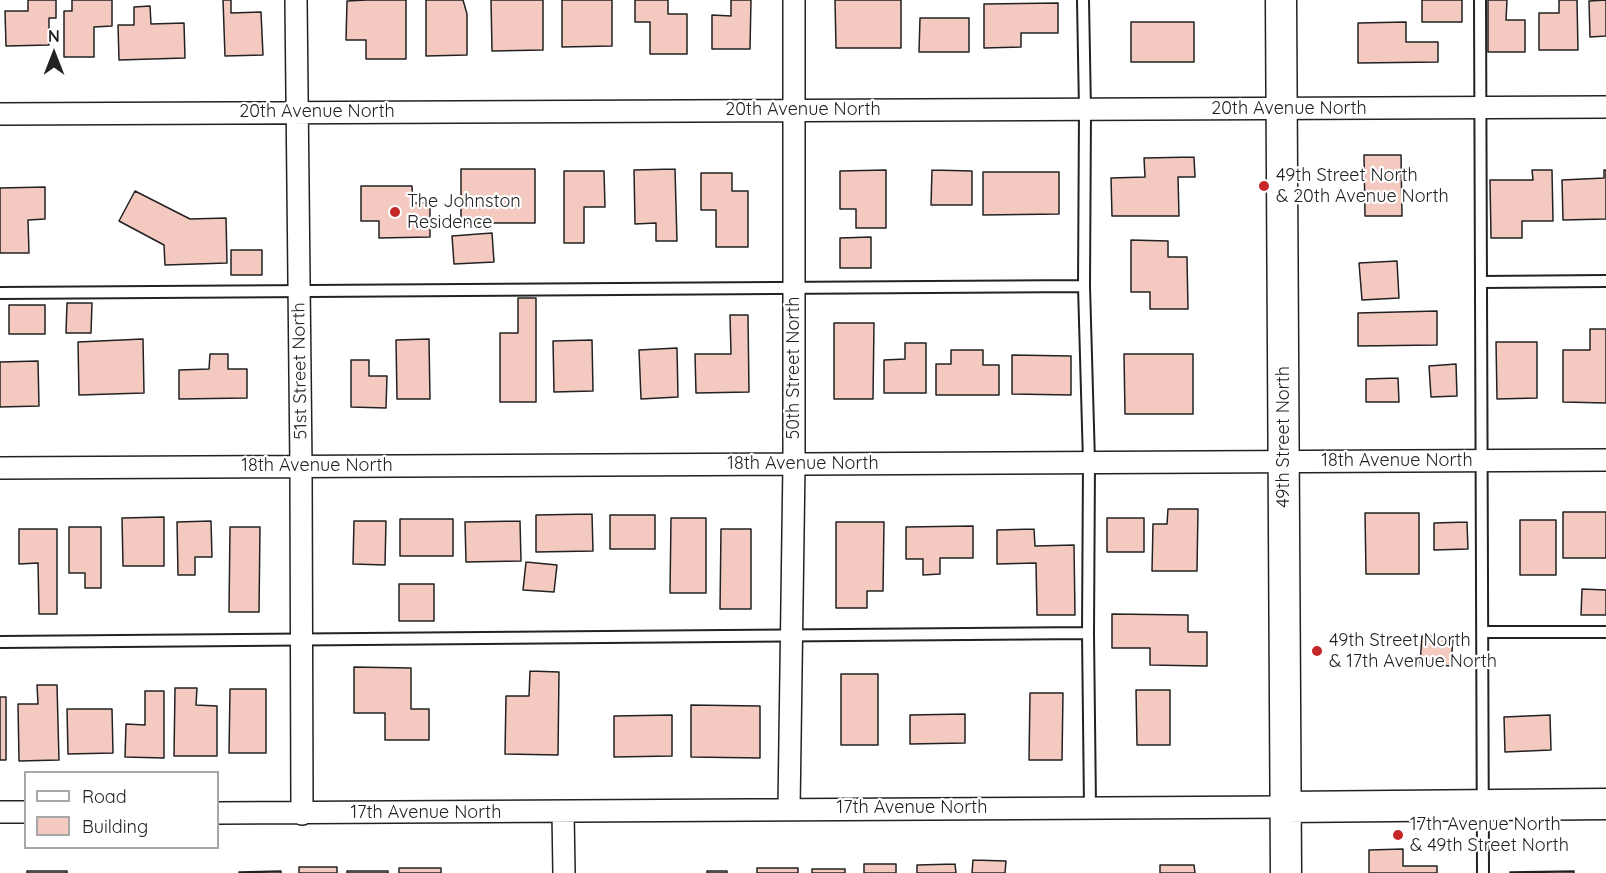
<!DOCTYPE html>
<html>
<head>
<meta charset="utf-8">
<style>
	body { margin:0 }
	#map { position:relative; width:1606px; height:873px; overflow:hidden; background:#fff; font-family:Quicksand,sans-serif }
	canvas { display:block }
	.legend { position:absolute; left:24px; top:771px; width:195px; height:78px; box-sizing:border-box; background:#fff; border:2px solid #a7a7a7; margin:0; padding:8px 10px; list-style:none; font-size:18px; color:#222 }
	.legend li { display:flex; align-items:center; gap:12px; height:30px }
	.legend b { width:30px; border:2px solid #a7a7a7 }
	.north { position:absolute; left:24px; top:24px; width:60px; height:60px; -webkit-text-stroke:4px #fff; paint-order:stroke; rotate:0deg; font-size:16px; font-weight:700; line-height:24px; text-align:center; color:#222 }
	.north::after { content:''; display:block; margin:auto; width:21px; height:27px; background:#222; clip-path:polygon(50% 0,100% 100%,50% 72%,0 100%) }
</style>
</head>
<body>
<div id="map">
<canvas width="1606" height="873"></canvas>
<ul class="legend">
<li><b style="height:8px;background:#fff"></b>Road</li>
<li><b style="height:16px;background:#f3c9c0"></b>Building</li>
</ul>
<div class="north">N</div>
</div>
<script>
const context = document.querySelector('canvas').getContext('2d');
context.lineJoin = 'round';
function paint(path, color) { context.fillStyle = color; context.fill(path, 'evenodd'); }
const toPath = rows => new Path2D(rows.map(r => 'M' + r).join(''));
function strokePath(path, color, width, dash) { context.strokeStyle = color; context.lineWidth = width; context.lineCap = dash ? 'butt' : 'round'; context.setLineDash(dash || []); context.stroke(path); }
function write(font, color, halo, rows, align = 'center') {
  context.font = font + ' Quicksand,sans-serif'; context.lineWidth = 4.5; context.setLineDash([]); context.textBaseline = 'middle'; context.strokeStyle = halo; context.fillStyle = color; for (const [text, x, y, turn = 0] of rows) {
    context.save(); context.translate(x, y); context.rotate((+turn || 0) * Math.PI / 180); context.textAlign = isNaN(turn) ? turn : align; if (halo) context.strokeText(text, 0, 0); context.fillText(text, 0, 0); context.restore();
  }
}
const building = toPath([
	[28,0,56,0,56,18,49,18,49,45,6,46,5,11,28,11,28,0],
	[72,0,112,0,112,26,94,27,94,57,64,57,64,11,72,11,72,0],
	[223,0,231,0,231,13,261,12,263,55,225,56,223,0],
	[367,0,406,0,406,59,366,59,366,40,346,40,347,1,367,0],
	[426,0,463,0,467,14,467,55,426,56,426,0],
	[491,0,543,0,543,50,492,51,491,0],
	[562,0,612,0,612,46,562,47,562,0],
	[635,0,668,0,668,14,687,14,687,54,650,54,650,22,635,22,635,0],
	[731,0,751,0,750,49,712,49,712,15,731,16,731,0],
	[835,0,901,0,901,48,836,48,835,0],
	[1422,0,1462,0,1462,22,1422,22,1422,0],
	[1488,0,1507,0,1506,20,1525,20,1525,52,1488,52,1488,0],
	[1559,0,1577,0,1578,50,1539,50,1539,13,1559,13,1559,0],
	[1606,0,1606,36,1590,37,1589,1,1606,0],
	[1058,3,1058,33,1021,33,1021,47,984,48,984,4,1058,3],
	[150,6,151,24,184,23,185,58,119,60,118,25,134,25,134,7,150,6],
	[920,18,969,18,969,52,919,52,920,18],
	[1131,22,1194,22,1194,62,1131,62,1131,22],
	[1406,22,1406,42,1438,42,1438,62,1358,63,1358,23,1406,22],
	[1364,155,1401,155,1402,216,1365,216,1364,155],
	[1194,157,1195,177,1178,177,1179,216,1112,216,1111,178,1145,177,1144,158,1194,157],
	[461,169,535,169,535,223,461,223,461,169],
	[675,169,677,241,656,241,656,223,635,224,634,170,675,169],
	[886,170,886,228,856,228,856,209,840,209,840,171,886,170],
	[932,170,972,171,972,205,931,205,932,170],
	[1532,170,1552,170,1553,221,1522,221,1522,238,1491,238,1490,180,1533,180,1532,170],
	[1604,170,1606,170,1606,219,1563,220,1562,180,1604,178,1604,170],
	[564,171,604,171,605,207,584,207,584,243,564,243,564,171],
	[983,172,1059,172,1059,214,983,215,983,172],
	[701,173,732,173,732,191,748,191,748,247,716,247,716,210,701,210,701,173],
	[361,186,412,186,413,203,430,203,430,237,379,238,379,221,361,221,361,186],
	[45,187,45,219,28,220,29,253,0,253,0,188,45,187],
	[135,191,190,219,226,218,227,263,165,265,164,245,119,221,135,191],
	[492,233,494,262,454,264,452,236,492,233],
	[871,237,871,268,840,268,840,238,871,237],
	[1131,240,1168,241,1168,257,1187,257,1188,309,1150,309,1150,292,1131,292,1131,240],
	[231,250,262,250,262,275,231,275,231,250],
	[1397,261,1399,298,1362,300,1359,263,1397,261],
	[518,298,536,298,536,402,500,402,500,333,518,333,518,298],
	[67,303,92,303,91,333,66,333,67,303],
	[9,305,45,305,45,334,9,334,9,305],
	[1437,311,1437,345,1358,346,1358,313,1437,311],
	[730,315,748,315,749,392,696,393,695,354,731,354,730,315],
	[834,323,874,323,873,399,834,399,834,323],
	[1590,329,1606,329,1606,403,1563,402,1563,350,1590,350,1590,329],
	[143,339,144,393,79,395,78,342,143,339],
	[429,339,430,399,397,399,396,340,429,339],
	[592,340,593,391,554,392,553,341,592,340],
	[1496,342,1537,342,1537,398,1497,399,1496,342],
	[905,343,926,343,926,393,884,393,884,360,905,359,905,343],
	[677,348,678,397,641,399,639,350,677,348],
	[951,350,983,350,983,365,999,365,999,395,936,395,936,364,951,364,951,350],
	[210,354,228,354,228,369,247,369,247,398,179,399,179,370,209,369,210,354],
	[1124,354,1193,354,1193,414,1125,414,1124,354],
	[1012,355,1071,356,1071,395,1012,394,1012,355],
	[351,360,369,360,369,376,387,376,386,408,351,407,351,360],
	[38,361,39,406,0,407,0,362,38,361],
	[1456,364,1457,396,1431,397,1429,366,1456,364],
	[1398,378,1399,402,1366,402,1366,379,1398,378],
	[1168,509,1198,509,1197,571,1152,571,1153,524,1167,524,1168,509],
	[1563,512,1606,512,1606,558,1563,558,1563,512],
	[1365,513,1419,513,1419,574,1366,574,1365,513],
	[592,514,593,551,536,552,536,515,592,514],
	[610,515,655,515,655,549,610,549,610,515],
	[164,517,164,566,123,566,122,518,164,517],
	[671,518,706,518,706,593,670,593,671,518],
	[1107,518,1144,518,1144,552,1107,552,1107,518],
	[400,519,453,519,453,556,400,556,400,519],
	[1520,520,1556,520,1556,575,1520,575,1520,520],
	[211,521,212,557,195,557,195,575,178,575,177,522,211,521],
	[354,521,386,521,385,565,353,564,354,521],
	[520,521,521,561,466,562,465,522,520,521],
	[836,522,884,522,883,591,867,591,867,608,836,608,836,522],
	[1467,522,1468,549,1434,550,1434,523,1467,522],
	[973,526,973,558,940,558,940,574,923,575,923,559,906,559,906,527,973,526],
	[69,527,101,527,101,588,85,588,85,573,69,573,69,527],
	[230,527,260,527,259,612,229,612,230,527],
	[19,529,57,529,57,614,39,614,38,563,19,564,19,529],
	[721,529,751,529,751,609,720,609,721,529],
	[1034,529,1035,546,1074,545,1075,615,1037,615,1036,563,997,564,997,530,1034,529],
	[526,562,557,565,554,592,523,590,526,562],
	[399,584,434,584,434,621,399,621,399,584],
	[1582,589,1606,590,1606,615,1581,615,1582,589],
	[1112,614,1188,615,1188,632,1207,632,1207,666,1150,665,1150,648,1112,648,1112,614],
	[1422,636,1453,637,1451,666,1420,664,1422,636],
	[354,667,411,668,411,709,429,709,429,740,385,740,385,713,354,713,354,667],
	[530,671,559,672,558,755,505,754,506,696,529,696,530,671],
	[841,674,878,674,878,745,841,745,841,674],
	[37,685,57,685,59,760,19,761,18,704,38,704,37,685],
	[175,688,197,688,196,705,217,706,217,756,174,756,175,688],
	[230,689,266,689,266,753,229,753,230,689],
	[1136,690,1170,690,1170,745,1137,745,1136,690],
	[145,691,164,691,164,758,125,757,126,724,145,725,145,691],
	[1030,693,1063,693,1062,760,1029,760,1030,693],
	[0,697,6,697,6,760,0,760,0,697],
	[691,705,760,706,760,758,691,757,691,705],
	[67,709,112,709,113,753,68,754,67,709],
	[965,714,965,743,910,744,910,715,965,714],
	[672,715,672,756,614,757,614,716,672,715],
	[1550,715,1551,750,1505,752,1504,717,1550,715],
	[1403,849,1403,866,1437,866,1437,873,1369,873,1369,850,1403,849],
	[973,860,1006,861,1005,873,972,873,973,860],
	[864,864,896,864,896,873,864,873,864,864],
	[955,864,956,873,917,873,917,865,955,864],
	[1160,865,1194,865,1195,873,1160,873,1160,865],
	[299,867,337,867,337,873,299,873,299,867],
	[399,868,441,868,441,873,399,873,399,868],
	[757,868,798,868,798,873,757,873,757,868],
	[812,869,845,869,845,873,812,873,812,869],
	[27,871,67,871,67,873,27,873,27,871],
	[281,871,281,873,239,873,239,872,281,871],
	[347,871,388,871,388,873,347,873,347,871],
	[707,871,727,871,727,873,707,873,707,871],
	[1574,871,1574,873,1510,873,1510,872,1574,871]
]);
const lane = toPath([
	[1083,0,1085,110,1084,286],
	[1480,0,1483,873],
	[1482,282,1606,281],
	[0,293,1084,286,1089,462,1088,633,1090,807],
	[1483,632,1606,632],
	[0,642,1088,633]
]);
const street = toPath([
	[296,0,301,467,302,814],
	[0,114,1606,107],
	[0,468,1606,460],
	[789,808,794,464,794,0],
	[0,812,26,812],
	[563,812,564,873],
	[218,813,1286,807]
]);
const secondary = toPath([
	[1281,0,1286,873],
	[1286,807,1606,804]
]);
const markers = [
	[1264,186,6,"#c62828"],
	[395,212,6,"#c62828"],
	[1317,651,6,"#c62828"],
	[1398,835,6,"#c62828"]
];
const streetNames = [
	["20th Avenue North",1289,109],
	["20th Avenue North",803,110],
	["20th Avenue North",317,112],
	["50th Street North",794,368,-90],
	["51st Street North",300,371,-91],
	["49th Street North",1284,437,-90],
	["18th Avenue North",1397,461],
	["18th Avenue North",803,464],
	["18th Avenue North",317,466],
	["17th Avenue North",912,808],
	["17th Avenue North",426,813]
];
const poiNames = [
	["49th Street North",1276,176],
	["& 20th Avenue North",1276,197],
	["The Johnston",407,202],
	["Residence",407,223],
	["49th Street North",1329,641],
	["& 17th Avenue North",1329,662],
	["17th Avenue North",1410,825],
	["& 49th Street North",1410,846]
];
paint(building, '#f3c9c0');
strokePath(building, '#222', 1.5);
strokePath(lane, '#222', 14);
strokePath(street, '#222', 24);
strokePath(secondary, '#222', 33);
strokePath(lane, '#fff', 10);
strokePath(street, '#fff', 21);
strokePath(secondary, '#fff', 30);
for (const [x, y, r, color] of markers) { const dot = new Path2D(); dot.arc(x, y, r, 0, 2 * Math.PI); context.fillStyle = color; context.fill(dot); strokePath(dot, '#fff', 2); }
write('18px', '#222', '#fff', streetNames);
write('18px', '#222', '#fff', poiNames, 'left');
</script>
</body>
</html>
